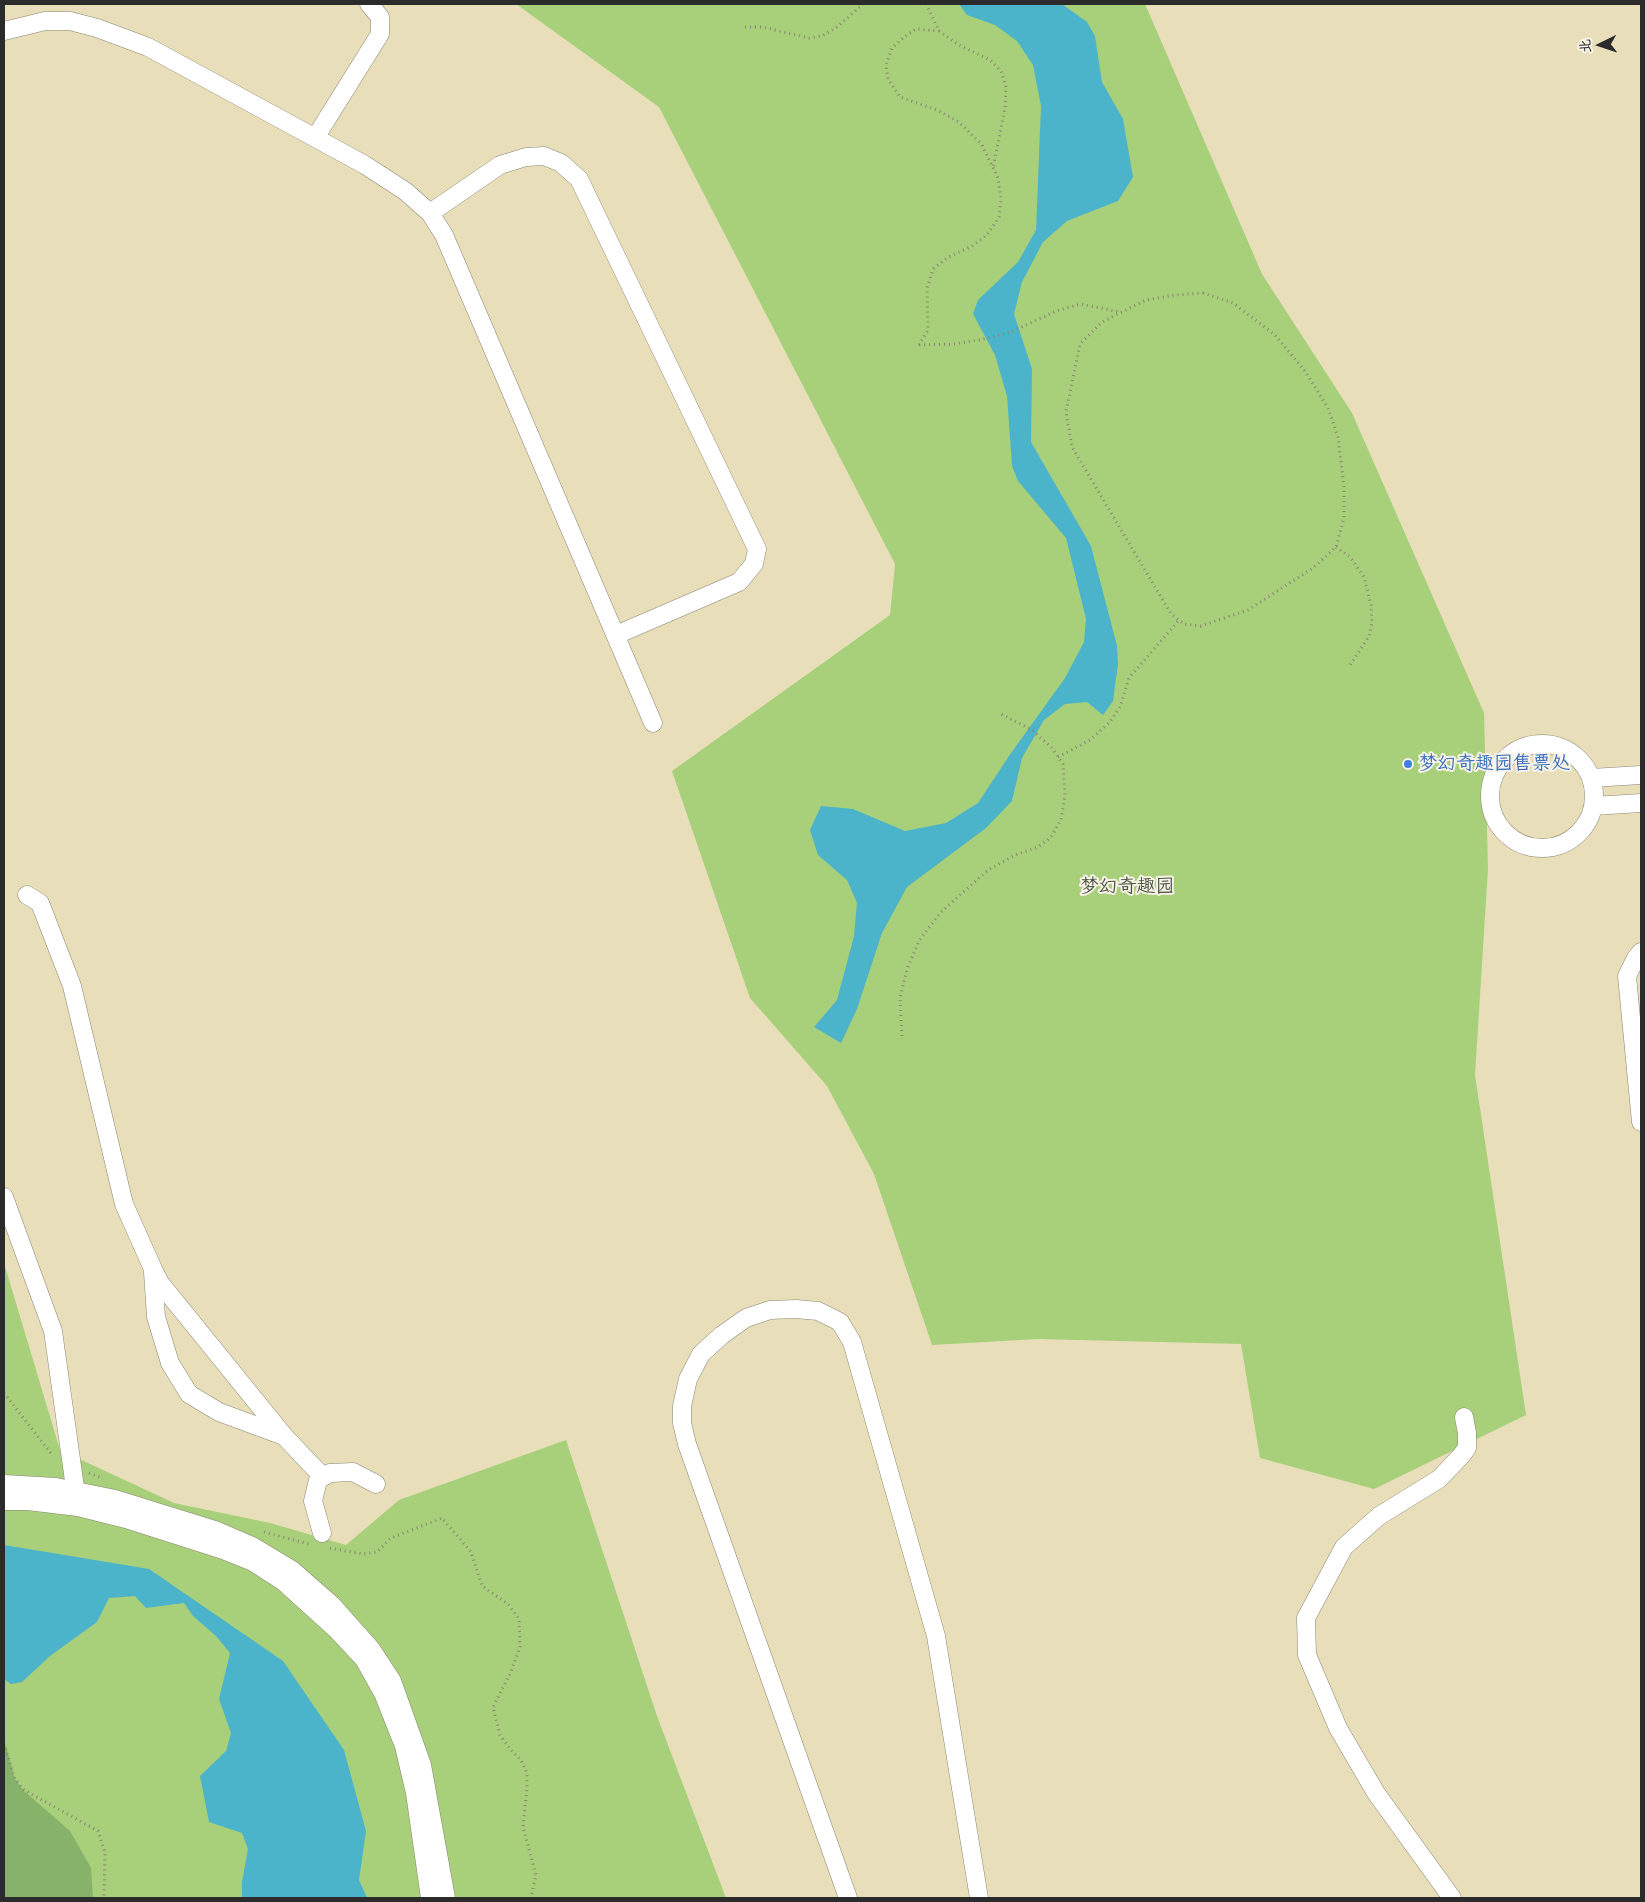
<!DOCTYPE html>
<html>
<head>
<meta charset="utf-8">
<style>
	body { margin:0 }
	#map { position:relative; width:1645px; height:1902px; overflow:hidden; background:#e8dfba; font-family:"Shantell Sans","LXGW WenKai TC",sans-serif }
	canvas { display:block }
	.frame { position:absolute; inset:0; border:5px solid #2b2b2b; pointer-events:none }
	.north { position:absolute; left:1575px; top:20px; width:50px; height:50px; -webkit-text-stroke:4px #f7f3e8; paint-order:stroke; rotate:266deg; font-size:14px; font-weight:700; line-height:20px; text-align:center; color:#2b2b2b }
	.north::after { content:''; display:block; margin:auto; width:18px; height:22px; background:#2b2b2b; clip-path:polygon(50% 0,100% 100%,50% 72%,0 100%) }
</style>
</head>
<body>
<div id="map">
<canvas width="1645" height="1902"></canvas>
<div class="frame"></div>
<div class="north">北</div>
</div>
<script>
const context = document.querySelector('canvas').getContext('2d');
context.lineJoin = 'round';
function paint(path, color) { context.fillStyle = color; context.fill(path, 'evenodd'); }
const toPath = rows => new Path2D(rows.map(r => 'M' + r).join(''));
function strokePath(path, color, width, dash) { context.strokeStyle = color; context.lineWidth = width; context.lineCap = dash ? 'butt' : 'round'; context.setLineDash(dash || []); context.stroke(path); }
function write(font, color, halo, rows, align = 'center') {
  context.font = font + ' "Shantell Sans","LXGW WenKai TC",sans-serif'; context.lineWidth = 4; context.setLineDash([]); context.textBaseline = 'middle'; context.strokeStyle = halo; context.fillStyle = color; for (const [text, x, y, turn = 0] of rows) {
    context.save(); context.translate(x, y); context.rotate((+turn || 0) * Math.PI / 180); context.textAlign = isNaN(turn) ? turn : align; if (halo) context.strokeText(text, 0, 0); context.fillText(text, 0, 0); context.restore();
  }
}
const green = toPath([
	[516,4,1145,4,1262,274,1352,413,1484,713,1488,869,1475,1075,1526,1415,1374,1489,1260,1458,1241,1344,1038,1339,932,1345,874,1174,827,1086,750,998,672,771,890,615,895,564,659,107],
	[4,1263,60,1450,174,1503,270,1523,346,1545,399,1500,566,1440,657,1716,726,1898,4,1898]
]);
const forest = toPath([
	[4,1745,6,1746,15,1779,24,1791,70,1831,91,1868,93,1898,4,1898]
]);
const water = toPath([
	[959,4,1062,4,1087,22,1095,36,1102,82,1123,119,1133,177,1118,201,1067,221,1043,242,1022,282,1014,314,1032,369,1031,442,1091,546,1117,646,1118,664,1113,701,1103,715,1087,702,1065,704,1044,720,1022,758,1012,801,986,828,907,887,882,933,857,1009,841,1043,814,1027,837,1000,854,936,857,903,847,880,818,855,810,830,821,806,853,809,905,831,946,823,978,803,1009,756,1065,678,1084,642,1086,619,1066,538,1018,481,1012,466,1007,396,995,355,973,314,978,300,1018,262,1036,230,1041,106,1033,65,1017,41,995,25,967,15],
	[4,1545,149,1569,283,1661,344,1750,366,1831,359,1880,367,1898,242,1898,242,1882,248,1849,242,1833,209,1822,200,1776,226,1751,231,1733,219,1699,230,1653,216,1636,193,1616,184,1603,146,1608,135,1596,109,1598,97,1622,50,1656,22,1682,11,1684,4,1679]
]);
const path = toPath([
	[926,4,939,31,959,45,990,60,1001,71,1006,87,1005,108,993,168],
	[745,27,762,27,809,38,822,36,837,27,863,4],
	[1203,293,1233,303,1275,335,1305,371,1328,408,1338,437,1344,487,1344,518,1336,547,1313,568,1248,610,1201,626,1184,624,1171,614,1072,447,1066,412,1080,344,1102,322,1146,300,1175,295,1203,293],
	[919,345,928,330,927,288,933,269,947,258,972,246,987,235,999,217,1001,199,998,178,982,145,959,122,937,110,900,97,888,79,886,65,892,48,904,37,916,29,939,31],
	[919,345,955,344,984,339,1011,332,1056,311,1081,304,1120,312],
	[1336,547,1350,557,1364,577,1371,605,1372,623,1369,636,1349,667],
	[1058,757,1090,740,1109,723,1120,707,1129,678,1179,620],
	[902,1036,900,998,907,969,919,941,940,913,988,870,1015,855,1038,847,1051,837,1061,820,1065,795,1063,764,1052,748,1032,730,1001,714],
	[4,1393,53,1456],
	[89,1473,102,1478],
	[264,1532,309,1544],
	[330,1548,363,1554,377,1552,391,1538,442,1518,471,1552,482,1586,508,1604,519,1619,520,1647,510,1674,493,1707,500,1735,510,1749,521,1760,527,1773,527,1788,523,1827,536,1875,531,1898],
	[4,1744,15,1779,24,1790,98,1831,105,1852,104,1898]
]);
const minor = toPath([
	[4,31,45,21,70,21,97,28,148,47,365,165,405,191,430,213,444,235,653,723],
	[315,138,380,34,380,17,369,4],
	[430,213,500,165,526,157,544,156,561,163,579,179,757,549,754,564,739,582,616,635],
	'1490 796a52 52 0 1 1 104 0a52 52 0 1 1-104 0Z',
	[1591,778,1641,775],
	[1593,806,1641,803],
	[27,895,40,903,72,986,124,1204,153,1269,160,1283,284,1436,323,1477],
	[1641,952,1636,958,1627,976,1641,1122],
	[4,1197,53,1331,77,1502],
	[153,1272,156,1317,170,1363,189,1394,219,1412,284,1436],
	[4,1484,56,1487,115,1499,215,1530,252,1546,292,1570,332,1605,371,1649,392,1681,422,1765,446,1898],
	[4,1501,28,1501,78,1507,126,1519,223,1550,253,1562,284,1582,337,1630,364,1659,383,1693,404,1746,415,1793,430,1898],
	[322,1533,313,1501,318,1480,330,1473,353,1472,376,1484],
	[848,1898,687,1444,682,1423,682,1406,688,1379,701,1354,722,1335,746,1318,770,1310,796,1309,818,1311,840,1322,852,1342,936,1636,979,1898],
	[1452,1898,1376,1793,1338,1728,1307,1655,1306,1618,1344,1547,1379,1516,1439,1479,1461,1456,1467,1448,1467,1433,1464,1417]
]);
const markers = [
	[1408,764,5,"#3f7fe0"]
];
const shopNames = [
	["梦幻奇趣园售票处",1418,764]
];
const parkNames = [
	["梦幻奇趣园",1127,887]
];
paint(green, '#a8cf7a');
paint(forest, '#86b26a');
paint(water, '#4cb4ca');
strokePath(minor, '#8a8572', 19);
strokePath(path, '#8a8572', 3, [1, 4]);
strokePath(minor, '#fff', 18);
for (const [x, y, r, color] of markers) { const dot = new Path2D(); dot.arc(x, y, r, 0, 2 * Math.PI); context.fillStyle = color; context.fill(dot); strokePath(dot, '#f7f3e8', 2); }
write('19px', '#366cbe', '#f7f3e8', shopNames, 'left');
write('19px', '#4a543f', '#f7f3e8', parkNames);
</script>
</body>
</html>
